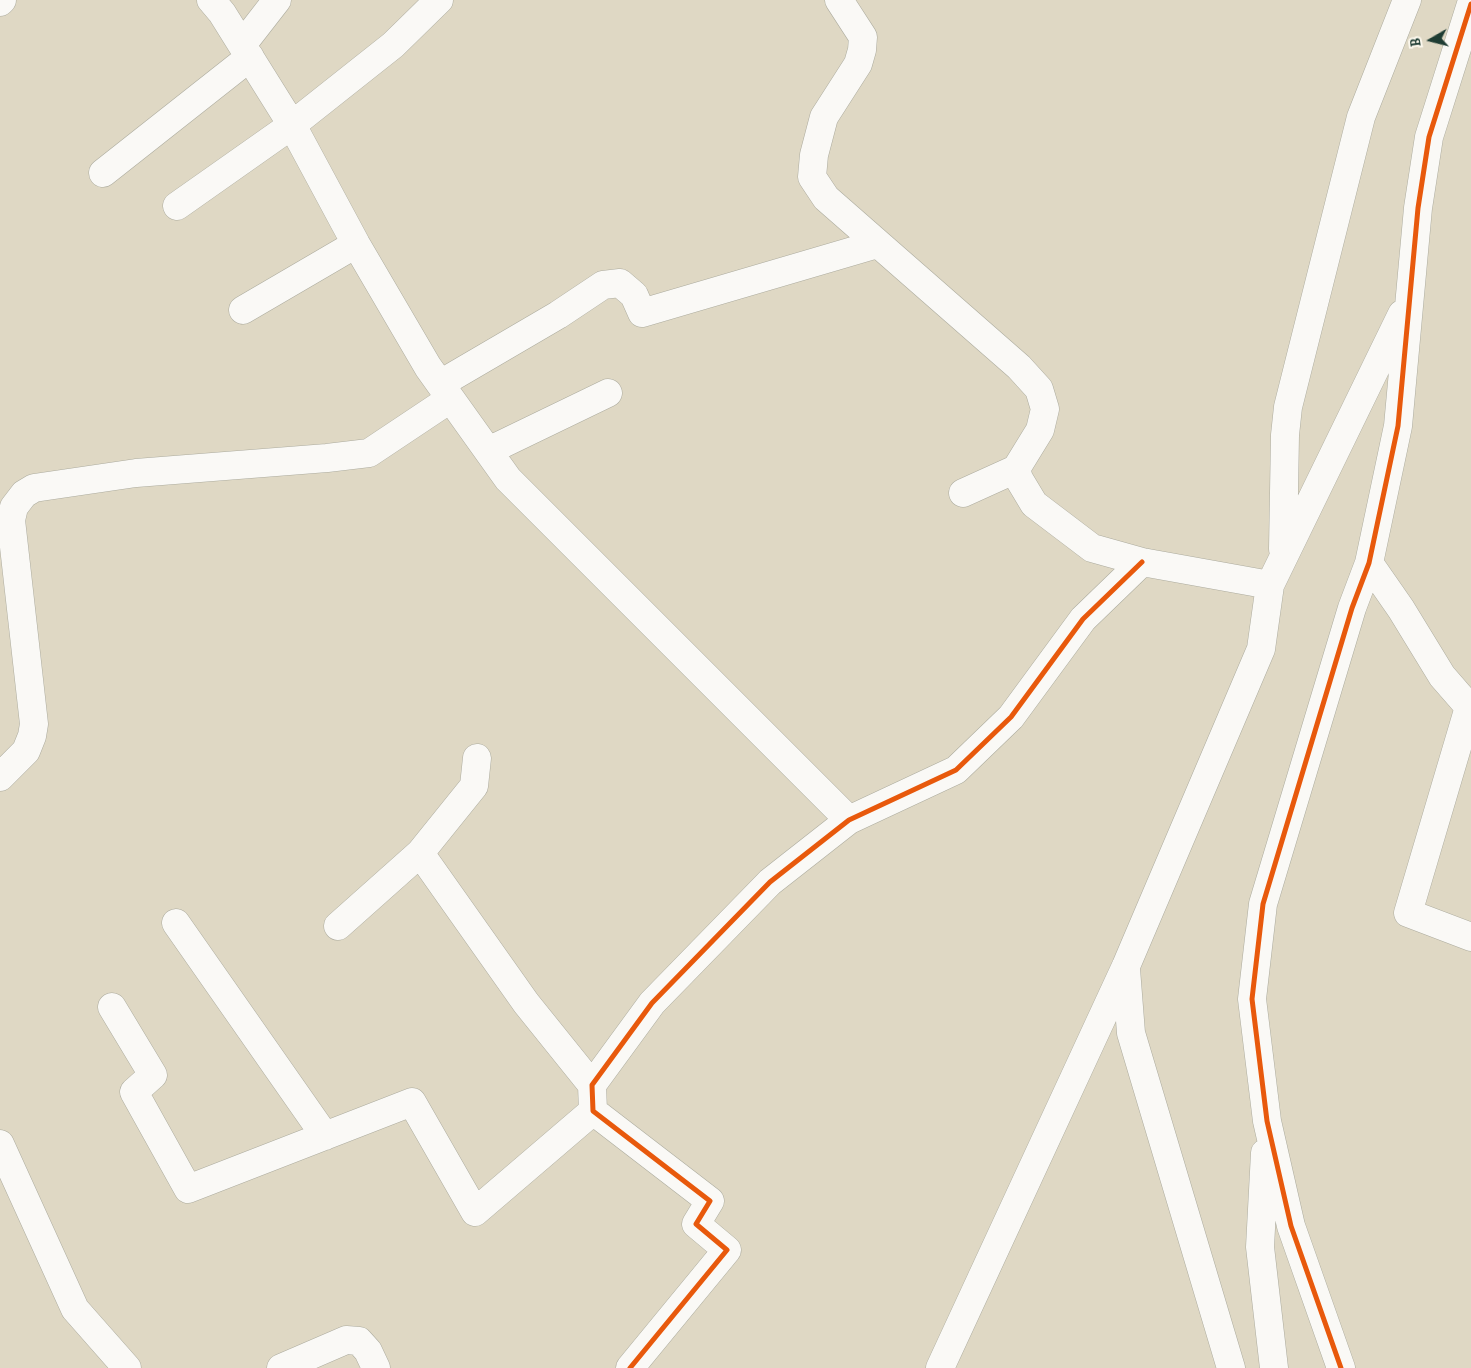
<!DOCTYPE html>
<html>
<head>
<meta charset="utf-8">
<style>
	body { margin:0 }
	#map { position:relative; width:1471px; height:1368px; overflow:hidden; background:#dfd8c4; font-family:Alegreya,serif }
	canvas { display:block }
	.north { position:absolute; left:1406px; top:15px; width:50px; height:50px; -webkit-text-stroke:4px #fbf7ec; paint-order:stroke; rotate:262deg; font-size:14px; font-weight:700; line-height:20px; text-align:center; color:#1f3d34 }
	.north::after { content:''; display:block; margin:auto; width:18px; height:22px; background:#1f3d34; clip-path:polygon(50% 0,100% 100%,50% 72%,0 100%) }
</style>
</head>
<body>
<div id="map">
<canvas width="1471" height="1368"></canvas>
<div class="north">B</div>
</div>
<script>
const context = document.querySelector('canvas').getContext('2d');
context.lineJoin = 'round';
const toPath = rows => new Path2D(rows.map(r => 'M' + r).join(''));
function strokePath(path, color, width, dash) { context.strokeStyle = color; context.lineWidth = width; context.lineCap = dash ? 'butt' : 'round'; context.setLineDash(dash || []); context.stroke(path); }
const minor = toPath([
	[211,0,222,13,292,125,356,244,428,367,508,479,849,820],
	[839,0,863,37,862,50,858,64,824,117,814,155,812,177,826,198,1019,367,1039,389,1045,409,1040,430,1016,469],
	[0,2,2,0],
	[242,45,277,0],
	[103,173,250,57],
	[177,206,292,125,393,45,439,0],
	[243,310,356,244],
	[440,384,558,315,603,285,620,283,634,295,642,313,877,244],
	[488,451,608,393],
	[963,493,1016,469,1019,479,1034,504,1092,548,1142,562,1270,585],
	[1283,549,1285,435,1288,407,1361,117,1407,0],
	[1369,563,1401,609,1442,676,1469,707,1408,913,1471,937],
	[0,777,26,751,32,736,34,724,11,520,14,507,24,494,34,488,136,473,327,458,369,453,450,399],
	[420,853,526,1003,592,1085],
	[176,923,325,1136],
	[338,926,420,853,474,786,477,758],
	[1126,969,1131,1033,1231,1368],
	[112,1007,153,1075,134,1092,188,1189,412,1102,475,1212,593,1111],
	[0,1144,75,1309,127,1368],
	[1265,1153,1260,1247,1274,1368],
	[281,1368,346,1340,359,1341,368,1351,376,1368],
	[630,1368,727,1250,696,1224,710,1201,593,1111,592,1085,652,1003,770,882,849,820,956,770,1011,717,1083,619,1142,562],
	[940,1368,1126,966,1261,649,1270,585,1402,314],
	[1341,1368,1291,1226,1267,1121,1252,999,1263,904,1352,608,1369,563,1398,426,1418,208,1429,137,1471,4]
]);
const cycleway = toPath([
	[630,1368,727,1250,696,1224,710,1201,593,1111,592,1085,652,1003,770,882,849,820,956,770,1011,717,1083,619,1142,562],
	[1341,1368,1291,1226,1267,1121,1252,999,1263,904,1352,608,1369,563,1398,426,1418,208,1429,137,1471,4]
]);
strokePath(minor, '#acab9e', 29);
strokePath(minor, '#faf9f6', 28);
strokePath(cycleway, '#e8590c', 5);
</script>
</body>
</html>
